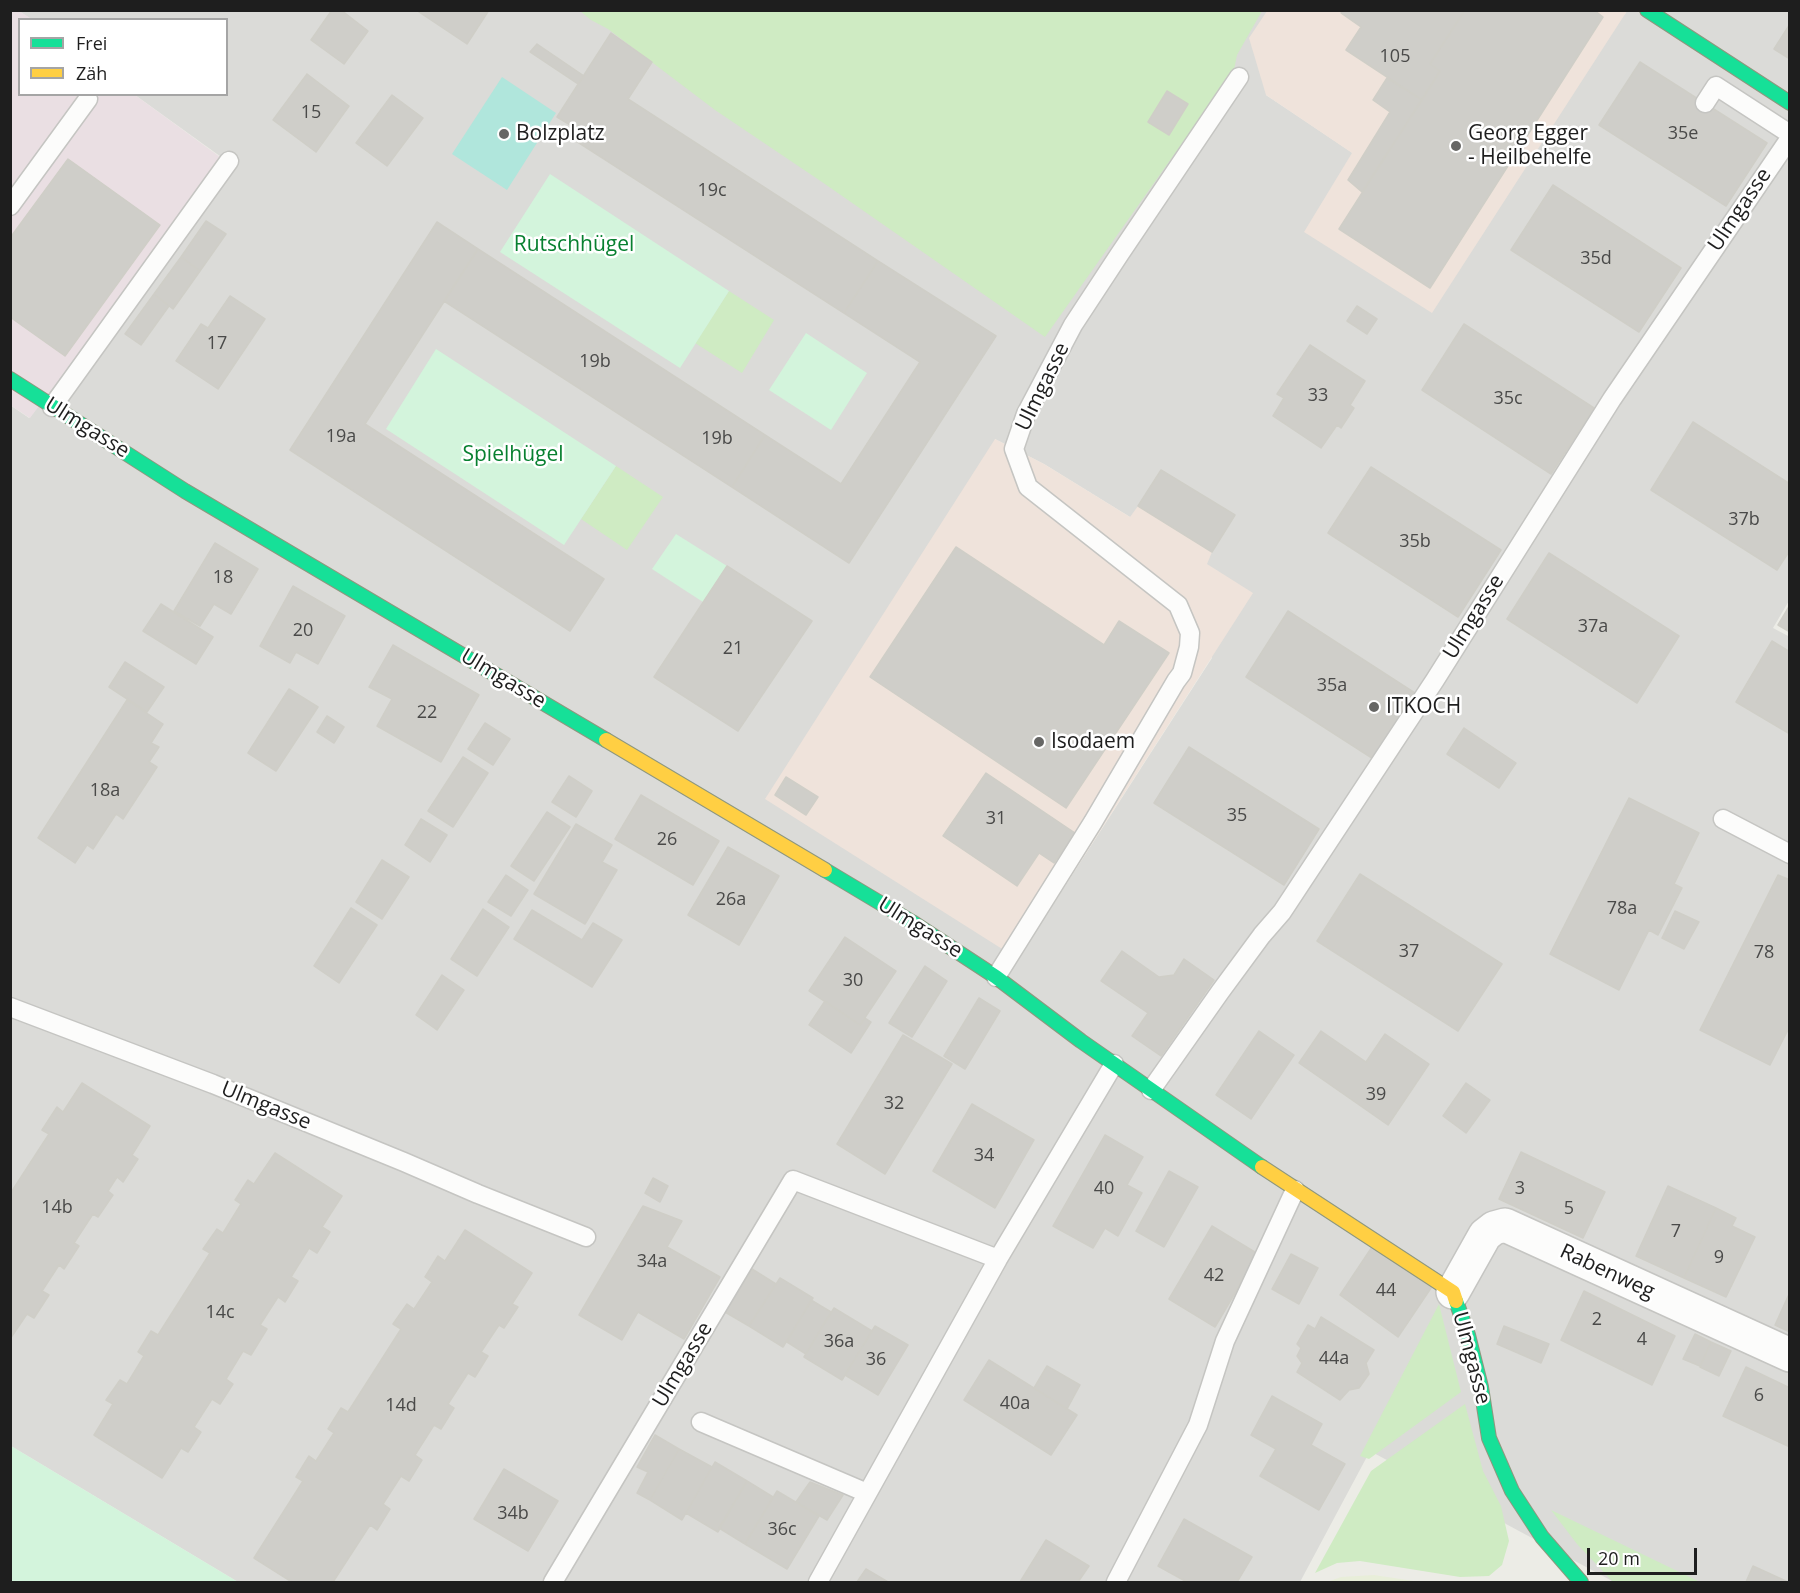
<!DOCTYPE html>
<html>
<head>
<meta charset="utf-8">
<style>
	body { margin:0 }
	#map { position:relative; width:1800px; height:1593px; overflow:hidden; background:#ecece6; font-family:"Open Sans",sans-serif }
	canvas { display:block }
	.frame { position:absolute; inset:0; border:12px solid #1e1e1e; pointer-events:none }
	.legend { position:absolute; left:18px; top:18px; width:210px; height:78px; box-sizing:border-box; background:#fff; border:2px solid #a5a5a5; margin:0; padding:8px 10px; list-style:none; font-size:18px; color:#1e1e1e }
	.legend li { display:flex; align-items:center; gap:12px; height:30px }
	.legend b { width:30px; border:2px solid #a5a5a5 }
	.scale { position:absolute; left:1587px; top:1548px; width:110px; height:27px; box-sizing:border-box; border:3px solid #1e1e1e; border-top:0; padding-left:8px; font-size:18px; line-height:21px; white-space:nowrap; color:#1e1e1e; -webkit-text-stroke:4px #fff; paint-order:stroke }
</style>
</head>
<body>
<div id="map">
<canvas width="1800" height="1593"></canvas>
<div class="frame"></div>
<ul class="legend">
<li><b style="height:8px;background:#16e098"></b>Frei</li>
<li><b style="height:8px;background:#ffcf43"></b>Zäh</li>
</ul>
<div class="scale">20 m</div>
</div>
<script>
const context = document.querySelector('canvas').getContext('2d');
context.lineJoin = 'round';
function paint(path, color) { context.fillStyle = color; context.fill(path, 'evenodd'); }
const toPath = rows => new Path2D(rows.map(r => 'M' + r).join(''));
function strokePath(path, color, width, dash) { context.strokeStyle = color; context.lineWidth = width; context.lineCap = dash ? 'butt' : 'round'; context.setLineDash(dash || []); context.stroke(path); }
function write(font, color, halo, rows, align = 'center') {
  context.font = font + ' "Open Sans",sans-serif'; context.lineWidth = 5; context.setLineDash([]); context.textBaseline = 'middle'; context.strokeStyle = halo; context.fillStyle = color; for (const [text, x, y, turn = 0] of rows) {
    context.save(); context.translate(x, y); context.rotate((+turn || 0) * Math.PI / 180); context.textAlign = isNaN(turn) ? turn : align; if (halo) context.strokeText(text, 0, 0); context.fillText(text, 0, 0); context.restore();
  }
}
const residential = toPath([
	[19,11,1303,11,1266,95,1353,153,1625,14,1627,11,1789,11,1790,599,1773,628,1790,637,1789,1582,1614,1582,1370,1451,1300,1582,238,1582,11,1446,10,405,29,418,224,159,135,95,226,94,226,20,32,20],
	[995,439,1044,464,1130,517,1212,658,1018,959]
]);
const commercial = toPath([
	[1267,11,1627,11,1432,313,1304,232,1352,153,1266,95,1249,38],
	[995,439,1044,464,1130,517,1138,506,1212,552,1207,564,1253,593,1018,959,765,799]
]);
const industrial = toPath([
	[10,11,19,11,32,19,20,20,20,94,135,95,224,160,30,418,10,405]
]);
const farmland = toPath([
	[1374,1575,1420,1582,1327,1582,1341,1577]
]);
const grass = toPath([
	[580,11,1262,11,1237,55,1234,70,1045,337,822,182,715,110,608,29,591,20],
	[729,291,774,320,742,373,695,343],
	[616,466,663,497,627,550,581,519],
	[1439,1304,1461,1392,1369,1459,1360,1456],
	[1465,1404,1483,1471,1501,1506,1509,1541,1502,1565,1489,1576,1460,1577,1360,1561,1337,1563,1315,1573,1371,1471],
	[1551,1510,1700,1582,1613,1582,1577,1544]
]);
const park = toPath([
	[550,174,729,291,680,368,500,252],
	[806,333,867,373,831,430,769,390],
	[436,349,616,466,564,545,386,429],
	[676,534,727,566,703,602,652,569],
	[10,1446,11,1446,238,1582,11,1582]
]);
const pitch = toPath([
	[502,77,556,113,507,190,452,154]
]);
const building = toPath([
	[332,10,341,10,368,31,344,64,311,40,332,10],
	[416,10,489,10,467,44,416,10],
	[1343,10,1465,10,1430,64,1440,71,1422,100,1346,50,1361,27,1341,13,1343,10],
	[1465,10,1594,10,1603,17,1430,288,1339,229,1440,71,1430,64,1465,10],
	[1790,24,1790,59,1774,49,1790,24],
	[611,33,652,62,628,99,878,261,844,313,576,141,582,132,557,117,611,33],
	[537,44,584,76,578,84,530,52,537,44],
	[1640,62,1767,143,1726,206,1599,125,1640,62],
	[307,74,349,106,316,152,273,120,307,74],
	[1387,78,1422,100,1362,192,1348,180,1390,112,1373,100,1387,78],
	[1167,91,1188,104,1169,135,1148,122,1167,91],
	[392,95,423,118,387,166,356,143,392,95],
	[68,159,160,225,65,356,10,317,10,238,68,159],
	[1553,185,1681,268,1639,332,1511,250,1553,185],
	[206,221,226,234,200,271,181,257,206,221],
	[437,222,478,249,365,424,604,579,570,631,290,450,437,222],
	[478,249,765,435,732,487,444,301,478,249],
	[181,257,200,271,173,309,154,294,181,257],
	[878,261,996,336,849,563,732,487,765,435,841,484,920,362,844,313,878,261],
	[154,294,169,306,141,345,125,334,154,294],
	[230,296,265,319,218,389,176,361,201,324,208,328,230,296],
	[1357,306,1377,319,1367,334,1347,321,1357,306],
	[1464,324,1594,408,1551,474,1422,390,1464,324],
	[1310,345,1365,381,1350,405,1354,408,1341,428,1337,425,1321,448,1273,416,1284,398,1277,394,1310,345],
	[1693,422,1790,484,1790,550,1777,570,1651,490,1693,422],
	[1371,467,1501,550,1458,617,1328,533,1371,467],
	[1161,470,1235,515,1212,552,1138,506,1161,470],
	[215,543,258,569,231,614,214,604,200,626,174,611,215,543],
	[956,547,1104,645,1119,621,1169,653,1066,808,870,677,956,547],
	[1549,553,1679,636,1637,703,1507,619,1549,553],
	[727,566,812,621,738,731,654,677,727,566],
	[293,586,345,616,318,664,296,652,290,663,260,646,293,586],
	[161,604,213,637,196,664,143,631,161,604],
	[1790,605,1790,632,1778,625,1790,605],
	[1288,611,1418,695,1375,760,1246,677,1288,611],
	[1772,641,1790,652,1790,734,1736,702,1772,641],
	[393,645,479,695,441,762,377,726,392,699,369,687,393,645],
	[125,662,164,687,147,712,109,687,125,662],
	[289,689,318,707,276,771,248,753,289,689],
	[127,700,163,724,151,743,159,747,149,762,157,767,123,819,116,814,93,849,87,845,75,863,38,838,127,700],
	[327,716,344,727,334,743,317,732,327,716],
	[485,723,510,739,493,765,468,749,485,723],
	[1464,728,1516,763,1499,788,1447,754,1464,728],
	[1189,747,1319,829,1284,885,1154,803,1189,747],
	[463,757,488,773,453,827,428,811,463,757],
	[986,773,1075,833,1054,863,1039,853,1017,886,943,836,986,773],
	[569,776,592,791,576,817,552,802,569,776],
	[786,777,818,797,806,815,775,795,786,777],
	[641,795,719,841,693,885,615,839,641,795],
	[1629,798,1699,833,1674,884,1682,888,1658,935,1649,930,1619,990,1550,954,1629,798],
	[547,812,570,827,534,881,511,866,547,812],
	[421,819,447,835,430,862,405,845,421,819],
	[576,824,612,845,602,862,617,870,585,924,534,894,576,824],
	[728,847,779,876,739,945,688,915,728,847],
	[382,860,409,877,382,919,356,902,382,860],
	[1360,874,1502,964,1458,1031,1317,941,1360,874],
	[506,875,528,890,511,916,488,902,506,875],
	[1778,875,1790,880,1790,1026,1770,1065,1700,1030,1778,875],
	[351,908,377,925,339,983,314,966,351,908],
	[483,909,509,927,477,976,451,959,483,909],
	[532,910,582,940,593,923,622,940,592,987,514,939,532,910],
	[1675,911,1699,922,1684,949,1662,938,1675,911],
	[845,937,896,971,860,1025,809,991,845,937],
	[1122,951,1159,977,1174,975,1184,959,1214,980,1161,1056,1132,1036,1148,1013,1101,981,1122,951],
	[925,966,947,981,912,1037,889,1023,925,966],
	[442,975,464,990,437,1030,416,1015,442,975],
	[979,998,1000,1011,965,1069,944,1056,979,998],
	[825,1001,860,1025,865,1018,871,1022,851,1053,809,1025,825,1001],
	[1259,1031,1294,1055,1251,1119,1216,1095,1259,1031],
	[1321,1031,1366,1062,1385,1034,1429,1064,1388,1125,1299,1063,1321,1031],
	[903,1035,952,1064,885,1174,837,1144,903,1035],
	[82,1083,150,1126,132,1155,138,1159,123,1182,117,1177,108,1191,113,1195,98,1217,93,1214,74,1243,79,1246,64,1269,59,1265,42,1291,49,1295,34,1318,27,1314,10,1339,10,1194,49,1134,42,1130,57,1107,63,1112,82,1083],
	[1466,1083,1490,1100,1466,1133,1443,1116,1466,1083],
	[972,1104,1034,1140,995,1208,933,1171,972,1104],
	[1105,1135,1143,1157,1127,1185,1142,1193,1118,1236,1105,1228,1093,1248,1053,1226,1105,1135],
	[1521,1152,1605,1192,1583,1238,1499,1199,1521,1152],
	[275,1153,342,1196,322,1227,330,1232,317,1253,309,1248,291,1277,298,1281,285,1302,278,1297,260,1325,267,1329,251,1355,243,1351,226,1379,233,1384,220,1404,212,1399,194,1427,201,1432,188,1452,181,1448,162,1478,94,1435,113,1404,106,1400,120,1380,127,1384,144,1356,138,1352,151,1331,158,1335,210,1253,203,1249,217,1229,223,1233,241,1204,235,1200,248,1180,254,1184,275,1153],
	[1169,1171,1198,1187,1164,1247,1136,1231,1169,1171],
	[653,1178,668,1186,660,1202,645,1193,653,1178],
	[1668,1186,1716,1208,1684,1278,1636,1256,1668,1186],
	[643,1206,682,1221,667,1247,720,1277,684,1339,638,1312,622,1340,579,1315,643,1206],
	[1716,1208,1736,1218,1732,1226,1755,1237,1726,1297,1684,1278,1716,1208],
	[1212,1226,1258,1254,1215,1327,1169,1299,1212,1226],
	[465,1230,532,1273,512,1304,518,1307,504,1328,499,1325,481,1352,488,1356,475,1377,468,1373,448,1404,454,1408,441,1429,434,1425,415,1455,422,1460,409,1481,401,1476,383,1504,390,1509,377,1530,370,1525,333,1582,292,1582,254,1558,303,1481,296,1477,309,1456,316,1461,334,1433,328,1429,341,1408,348,1412,401,1329,393,1324,407,1304,414,1309,432,1282,425,1277,438,1256,445,1261,465,1230],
	[1372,1247,1431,1288,1398,1337,1340,1295,1372,1247],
	[1291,1254,1318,1268,1299,1304,1272,1289,1291,1254],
	[752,1269,776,1284,749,1326,725,1312,752,1269],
	[780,1278,813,1298,783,1347,749,1326,780,1278],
	[1584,1291,1675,1336,1652,1385,1561,1340,1584,1291],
	[1790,1292,1790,1332,1775,1325,1790,1292],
	[811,1300,831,1312,806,1354,787,1342,811,1300],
	[834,1308,872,1331,842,1380,804,1357,834,1308],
	[1321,1317,1374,1350,1366,1363,1369,1374,1359,1388,1349,1390,1340,1400,1297,1372,1302,1363,1297,1356,1301,1348,1297,1344,1308,1325,1315,1329,1321,1317],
	[875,1326,908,1345,878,1395,845,1375,875,1326],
	[1504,1326,1549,1344,1541,1363,1497,1344,1504,1326],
	[1695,1334,1711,1342,1700,1366,1683,1359,1695,1334],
	[1711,1342,1731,1351,1719,1376,1700,1367,1711,1342],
	[989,1360,1077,1415,1051,1455,964,1400,989,1360],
	[1047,1366,1080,1385,1067,1409,1034,1388,1047,1366],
	[1746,1367,1790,1388,1790,1447,1723,1416,1746,1367],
	[1272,1396,1322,1424,1311,1445,1345,1464,1319,1510,1260,1476,1276,1449,1251,1435,1272,1396],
	[655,1435,679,1449,650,1500,637,1493,648,1472,637,1467,655,1435],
	[679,1449,712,1467,682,1520,650,1500,679,1449],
	[715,1462,747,1481,718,1532,686,1513,715,1462],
	[504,1469,558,1501,528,1551,474,1519,504,1469],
	[747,1481,773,1497,745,1544,719,1528,747,1481],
	[810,1482,843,1495,827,1520,796,1502,810,1482],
	[777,1491,819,1516,787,1569,745,1544,777,1491],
	[1184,1519,1252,1557,1237,1582,1187,1582,1158,1566,1184,1519],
	[1046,1540,1089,1566,1078,1582,1020,1582,1046,1540],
	[1753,1566,1788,1582,1746,1582,1753,1566],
	[866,1569,888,1582,857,1582,866,1569]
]);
const lane = toPath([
	[1705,103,1716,86,1790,134],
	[10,206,88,99],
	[52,407,229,161],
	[1723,819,1790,854],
	[996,977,1093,822,1176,681,1182,673,1189,647,1190,633,1178,605,1028,487,1014,449,1026,414,1073,325,1119,255,1239,77],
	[10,1007,213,1084,404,1162,478,1194,586,1237],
	[1151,1090,1220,992,1262,935,1282,912,1435,680,1612,399,1790,138],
	[701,1422,867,1493],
	[553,1582,793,1180,998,1259],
	[818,1582,998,1259,1114,1064],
	[1116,1582,1198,1425,1225,1341,1295,1190]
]);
const street = toPath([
	[1453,1292,1485,1235,1494,1228,1505,1225,1790,1355]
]);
const fast = toPath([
	[1647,10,1790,103],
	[10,379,185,491,606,740],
	[825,870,912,922,996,977,1081,1041,1262,1167],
	[1456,1301,1468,1335,1481,1387,1489,1438,1512,1491,1542,1537,1581,1582]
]);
const slow = toPath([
	[606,740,825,870],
	[1262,1167,1453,1292,1456,1301]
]);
const markers = [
	[504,134,6,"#666664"],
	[1456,146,6,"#666664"],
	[1374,707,6,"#666664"],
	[1039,742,6,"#666664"]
];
const numberNames = [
	["105",1395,57],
	["15",311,113],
	["35e",1683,134],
	["19c",712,191],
	["35d",1596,259],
	["17",217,344],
	["19b",595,362],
	["33",1318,396],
	["35c",1508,399],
	["19a",341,437],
	["19b",717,439],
	["37b",1744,520],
	["35b",1415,542],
	["18",223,578],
	["37a",1593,627],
	["20",303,631],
	["21",733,649],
	["35a",1332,686],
	["22",427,713],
	["18a",105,791],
	["35",1237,816],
	["31",996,819],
	["26",667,840],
	["26a",731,900],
	["78a",1622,909],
	["37",1409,952],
	["78",1764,953],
	["30",853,981],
	["39",1376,1095],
	["32",894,1104],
	["34",984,1156],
	["40",1104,1189],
	["3",1520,1189],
	["14b",57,1208],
	["5",1569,1209],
	["7",1676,1232],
	["9",1719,1258],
	["34a",652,1262],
	["42",1214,1276],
	["44",1386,1291],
	["14c",220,1313],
	["2",1597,1320],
	["4",1642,1340],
	["36a",839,1342],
	["44a",1334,1359],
	["36",876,1360],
	["6",1759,1396],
	["40a",1015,1404],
	["14d",401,1406],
	["34b",513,1514],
	["36c",782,1530]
];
const poiNames = [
	["Bolzplatz",516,134],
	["Georg Egger",1468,134],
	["- Heilbehelfe",1468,158],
	["ITKOCH",1386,707],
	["Isodaem",1051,742]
];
const streetNames = [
	["Ulmgasse",1740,210,-56],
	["Ulmgasse",1043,387,-64],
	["Ulmgasse",87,428,32],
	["Ulmgasse",1474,617,-58],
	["Ulmgasse",503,679,31],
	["Ulmgasse",920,928,32],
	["Ulmgasse",266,1106,22],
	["Rabenweg",1607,1272,25],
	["Ulmgasse",1471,1358,75],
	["Ulmgasse",683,1365,-59]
];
const parkNames = [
	["Rutschhügel",574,245],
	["Spielhügel",513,455]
];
paint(residential, '#dbdbd8');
paint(commercial, '#efe3db');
paint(industrial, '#eadfe3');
paint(farmland, '#e8eed9');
paint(grass, '#cfebc3');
paint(park, '#d3f4dc');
paint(pitch, '#b0e6dc');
paint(building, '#cfcec9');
strokePath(building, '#cfcec7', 1.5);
strokePath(lane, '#c5c5c2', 21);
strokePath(street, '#c5c5c2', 36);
strokePath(fast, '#8e977e', 16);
strokePath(slow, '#8e977e', 16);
strokePath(lane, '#fcfcfb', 18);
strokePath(street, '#fcfcfb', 33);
strokePath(fast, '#16e098', 14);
strokePath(slow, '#ffcf43', 14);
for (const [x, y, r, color] of markers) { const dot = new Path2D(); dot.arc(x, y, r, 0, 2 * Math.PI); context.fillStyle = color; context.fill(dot); strokePath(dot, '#fff', 2); }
write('18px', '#4a4a49', null, numberNames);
write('21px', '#1e1e1e', '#fff', poiNames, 'left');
write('21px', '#1e1e1e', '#fff', streetNames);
write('21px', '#088030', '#fff', parkNames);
</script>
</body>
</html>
